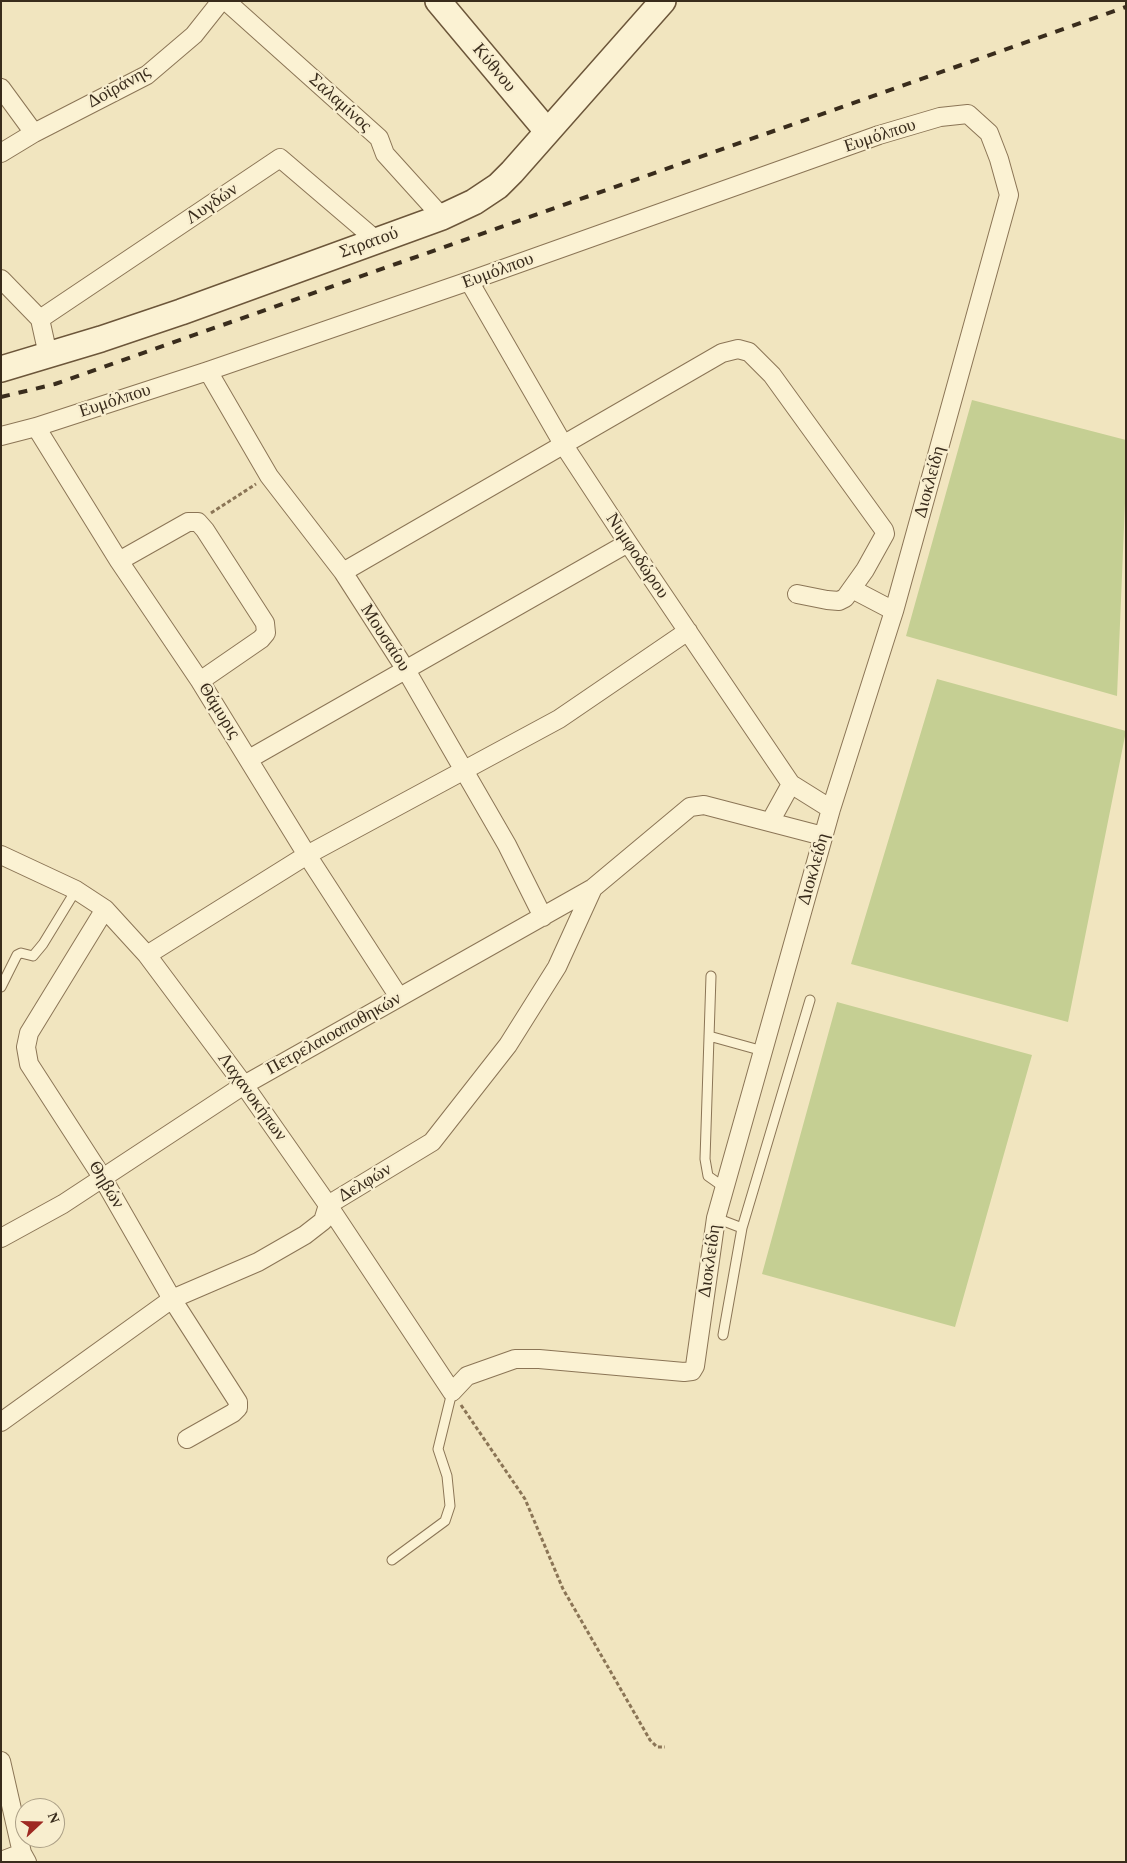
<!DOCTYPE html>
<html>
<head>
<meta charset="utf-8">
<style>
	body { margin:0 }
	#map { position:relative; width:1127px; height:1863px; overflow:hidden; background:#f1e5bf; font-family:Georgia,serif }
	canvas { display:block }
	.frame { position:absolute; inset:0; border:2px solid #392c1c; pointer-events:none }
	.north { position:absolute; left:15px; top:1798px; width:50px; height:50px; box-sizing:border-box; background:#f8eecf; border:1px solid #aca087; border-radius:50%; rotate:69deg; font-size:14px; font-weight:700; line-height:20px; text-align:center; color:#392c1c }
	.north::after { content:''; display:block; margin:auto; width:18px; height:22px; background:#9e2922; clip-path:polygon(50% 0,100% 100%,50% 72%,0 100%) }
</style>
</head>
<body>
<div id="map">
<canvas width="1127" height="1863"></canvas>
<div class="frame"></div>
<div class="north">N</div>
</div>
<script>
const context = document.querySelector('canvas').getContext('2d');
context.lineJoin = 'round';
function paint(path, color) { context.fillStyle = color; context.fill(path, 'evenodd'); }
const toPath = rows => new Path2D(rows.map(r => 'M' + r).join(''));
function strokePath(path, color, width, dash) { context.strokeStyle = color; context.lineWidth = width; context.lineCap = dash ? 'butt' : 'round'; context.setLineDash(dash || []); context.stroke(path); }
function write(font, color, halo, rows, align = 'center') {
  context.font = font + ' Georgia,serif'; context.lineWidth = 4.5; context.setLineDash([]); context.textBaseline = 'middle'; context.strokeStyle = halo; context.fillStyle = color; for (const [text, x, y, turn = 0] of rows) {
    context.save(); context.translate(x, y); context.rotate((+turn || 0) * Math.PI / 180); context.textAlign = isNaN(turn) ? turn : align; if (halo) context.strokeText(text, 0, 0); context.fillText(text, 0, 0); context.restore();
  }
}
const green = toPath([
	[972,400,1126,440,1126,479,1117,696,906,636],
	[937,679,1126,731,1068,1022,851,964],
	[837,1002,1032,1055,955,1327,762,1274]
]);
const path = toPath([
	[211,513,256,484],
	[461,1405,525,1499,563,1589,650,1740,657,1747,665,1747]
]);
const lane = toPath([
	[711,976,705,1159,708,1176,725,1188],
	[1,987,17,955,21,953,33,956,43,944,76,890],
	[709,1036,763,1051],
	[716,1218,742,1228],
	[723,1335,742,1228,810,1000],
	[392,1560,445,1521,450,1506,447,1476,438,1449,452,1392]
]);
const street = toPath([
	[226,1,379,138,385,154,442,217],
	[1,88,34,133],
	[1,153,34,133,147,75,194,35,221,1],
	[1,279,40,319,48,355],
	[469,281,563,444,628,543,791,784,831,809],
	[40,319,280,158,376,240],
	[208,371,269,476,343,572,406,670,507,845,543,917],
	[36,427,119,561,200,681,307,855,399,997],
	[1,436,36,427,208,371,469,281,879,135,940,117,968,114,989,133,999,159,1009,195,894,611,831,809,716,1218,695,1366,692,1371,684,1372,539,1359,515,1359,467,1376,452,1392,328,1205,244,1085,147,955,105,909,76,890,1,855],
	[119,561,188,522,198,522,205,530,265,623,266,633,261,639,200,681],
	[343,572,722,353,738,349,749,352,772,375,884,530,885,534,865,570,845,598,839,601,827,600,797,594],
	[852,589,894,611],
	[249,759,628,543],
	[770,822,791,784],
	[105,909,29,1033,26,1047,29,1064,102,1177,172,1299,238,1402,238,1408,233,1413,187,1439],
	[147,955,307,855,559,719,688,631],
	[1,1238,63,1204,244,1085,593,888,690,807,704,805,823,836],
	[1,1422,172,1299,258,1262,305,1235,323,1221,328,1205,432,1142,508,1045,557,967,593,888],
	[1,1761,22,1853,27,1862],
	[1,1861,22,1853]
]);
const secondary = toPath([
	[438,1,547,131],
	[1,369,101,339,181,312,442,217,474,202,498,186,512,172,663,1]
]);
const rail = toPath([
	[1,397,55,384,1126,7]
]);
const streetNames = [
	["Κύθνου",494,68,50],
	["Δοϊράνης",119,87,-29],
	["Σαλαμίνος",340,103,42],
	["Ευμόλπου",880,136,-18],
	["Λυγδών",212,204,-34],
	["Στρατού",369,243,-20],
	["Ευμόλπου",498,271,-20],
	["Ευμόλπου",115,401,-18],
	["Διοκλείδη",930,482,-75],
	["Νυμφοδώρου",637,556,56],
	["Μουσαίου",385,638,57],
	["Θάμυρις",219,711,58],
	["Διοκλείδη",814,869,-74],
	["Πετρελαιοαποθηκών",334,1034,-29],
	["Λαχανοκήπων",252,1097,54],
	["Δελφών",365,1183,-31],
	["Θηβών",106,1185,59],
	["Διοκλείδη",710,1261,-82]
];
paint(green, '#c5cf93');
strokePath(lane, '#8b7556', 11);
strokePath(street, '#8b7556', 20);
strokePath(secondary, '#6c563a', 28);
strokePath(path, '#8b7556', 3, [4, 2.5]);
strokePath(lane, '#fbf2d3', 9);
strokePath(street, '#fbf2d3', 18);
strokePath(secondary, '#fbf2d3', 25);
strokePath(rail, '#392c1c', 4, [9, 9]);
write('18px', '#392c1c', '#f8eecf', streetNames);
</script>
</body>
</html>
